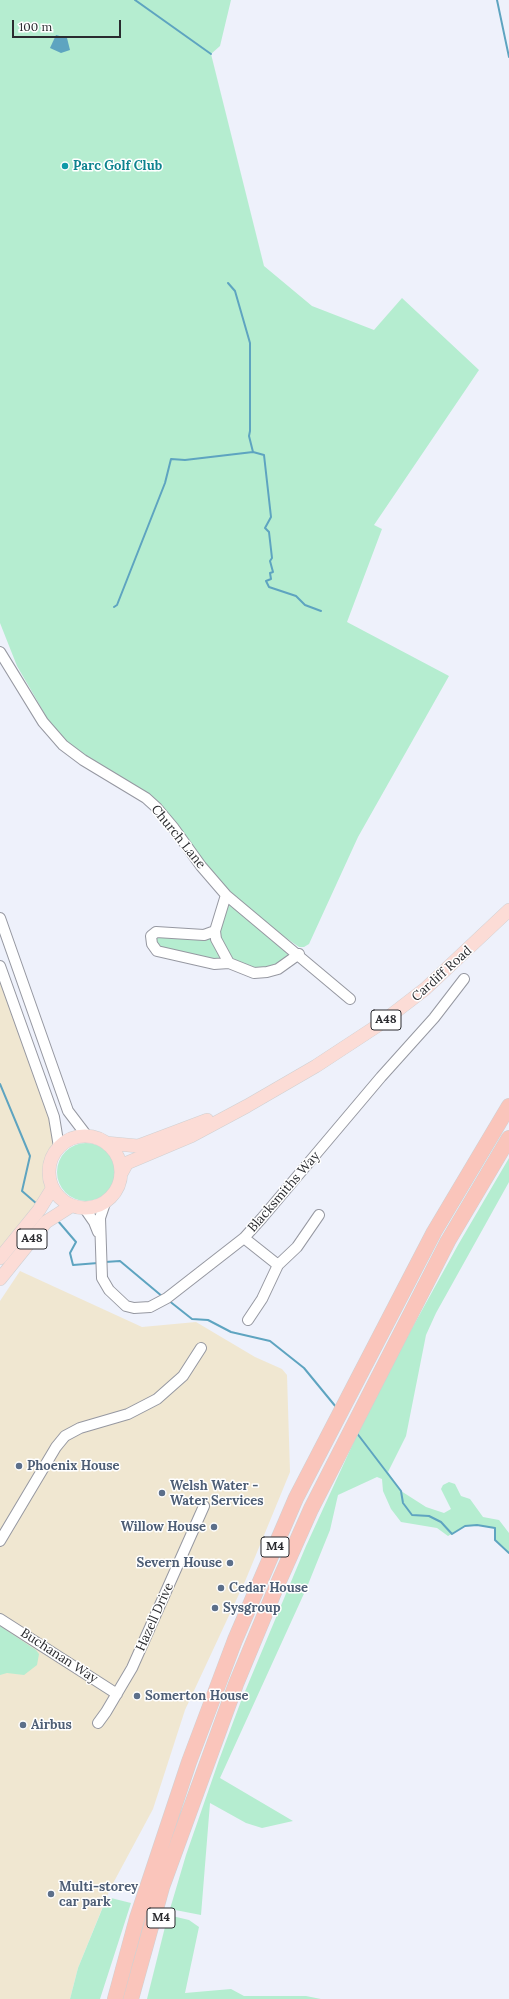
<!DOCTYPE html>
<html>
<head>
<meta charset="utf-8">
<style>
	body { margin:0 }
	#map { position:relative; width:509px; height:1999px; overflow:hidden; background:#eef1fb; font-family:Lora,serif }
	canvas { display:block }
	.scale { position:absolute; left:12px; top:20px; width:109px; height:18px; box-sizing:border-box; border:2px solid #2a2b2f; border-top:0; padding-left:5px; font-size:12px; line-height:14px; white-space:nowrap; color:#2a2b2f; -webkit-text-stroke:3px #fff; paint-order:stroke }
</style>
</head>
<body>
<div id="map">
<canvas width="509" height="1999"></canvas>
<div class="scale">100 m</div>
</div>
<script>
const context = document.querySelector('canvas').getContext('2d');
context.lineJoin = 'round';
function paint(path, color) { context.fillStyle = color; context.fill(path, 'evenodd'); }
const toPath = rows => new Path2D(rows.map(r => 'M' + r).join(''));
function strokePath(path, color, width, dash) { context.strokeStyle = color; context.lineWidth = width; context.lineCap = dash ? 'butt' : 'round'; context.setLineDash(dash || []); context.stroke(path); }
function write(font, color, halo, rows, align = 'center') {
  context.font = font + ' Lora,serif'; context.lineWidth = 3; context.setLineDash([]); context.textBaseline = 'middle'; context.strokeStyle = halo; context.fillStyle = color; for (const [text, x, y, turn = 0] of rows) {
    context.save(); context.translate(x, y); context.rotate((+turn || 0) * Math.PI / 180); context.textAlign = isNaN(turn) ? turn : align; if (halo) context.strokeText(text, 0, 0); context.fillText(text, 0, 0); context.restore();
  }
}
const commercial = toPath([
	[0,966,59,1147,49,1164,49,1177,52,1189,0,1258],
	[20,1271,142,1327,196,1322,255,1357,282,1369,287,1375,290,1472,246,1579,185,1710,153,1809,110,1889,78,1968,70,1999,0,1999,0,1301]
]);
const green = toPath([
	[0,0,231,0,220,46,211,54,264,266,312,306,374,330,402,298,479,370,374,525,382,529,347,622,449,676,358,837,309,944,304,947,299,947,279,933,222,885,161,804,69,747,51,725,31,690,17,666,0,623],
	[227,901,291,954,290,958,261,971,234,964,220,944,219,922],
	[157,935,192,940,211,937,220,958,218,961,159,950,155,938],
	'57 1172a29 29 0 1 1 58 0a29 29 0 1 1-58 0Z',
	[509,1158,509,1182,436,1313,426,1335,406,1436,388,1472,401,1491,426,1507,444,1513,451,1509,441,1489,443,1485,449,1482,455,1484,461,1496,470,1499,483,1517,499,1520,509,1533,509,1553,495,1540,494,1528,477,1525,465,1526,448,1536,437,1528,401,1522,391,1509,383,1491,382,1479,377,1477,338,1495,330,1530,307,1587,220,1778,293,1821,262,1828,246,1823,210,1803,201,1915,170,1909,186,1855,219,1760,241,1701,306,1546,362,1424,400,1350,458,1245],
	[0,1626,36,1650,39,1654,37,1665,24,1675,7,1673,0,1675],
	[107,1897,131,1903,100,1999,70,1999,78,1968],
	[168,1915,189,1920,199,1927,185,1993,231,1989,244,1996,306,1996,321,1999,147,1999]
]);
const water = toPath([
	[56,35,67,38,70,50,61,53,50,48]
]);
const stream = toPath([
	[135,0,211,54],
	[497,0,509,57],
	[228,283,235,291,250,343,250,431,249,436,253,452,264,455,271,517,265,528,269,532,272,558,270,561,273,572,270,573,271,579,266,581,269,587,296,596,305,605,321,611],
	[114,607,117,605,165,483,171,459,185,460,253,452],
	[0,1084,30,1156,22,1191,37,1204],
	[58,1221,76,1242,70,1253,73,1265,98,1263],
	[105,1262,120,1261,163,1297],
	[168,1300,192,1319,208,1320,231,1332,270,1341,304,1368,336,1407],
	[356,1432,401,1491,403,1503,412,1515,429,1516,441,1522,452,1534,465,1526,477,1525,495,1528,495,1540,509,1553]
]);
const minor = toPath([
	[0,652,43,722,63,745,83,760,146,798,157,808,173,827,201,866,226,895,350,999],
	[226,895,215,931,216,939,229,963,254,973,267,972,278,969,299,954],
	[0,918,68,1111,87,1136],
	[215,931,204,935,156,932,151,936,152,944,157,951,214,964,229,963],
	[0,966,54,1117,59,1147],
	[105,1203,100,1218,102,1278,109,1290,126,1306,134,1308,150,1307,167,1298,244,1238,262,1218,381,1077,434,1018,464,979],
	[85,1209,94,1222,98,1232],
	[244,1238,278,1265],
	[248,1320,262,1299,278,1265,297,1247,319,1215],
	[0,1541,56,1447,65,1436,80,1428,128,1414,157,1399,183,1376,201,1348],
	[0,1619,117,1694],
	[98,1723,106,1712,132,1668,204,1506]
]);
const major = toPath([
	'49 1172a36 36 0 1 1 72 0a36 36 0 1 1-72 0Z',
	[106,1143,138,1146,207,1120],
	[121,1174,127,1163,191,1136,247,1106,316,1066,377,1026,425,989,509,910],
	[0,1258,39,1210,52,1189],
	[0,1279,46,1222,71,1206]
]);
const highway = toPath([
	[115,1999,137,1918,189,1762,235,1640,296,1498,434,1232,509,1106],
	[131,1999,162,1887,236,1684,275,1590,311,1509,448,1241,509,1138]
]);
const markers = [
	[65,166,4,"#0f9aa8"],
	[19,1466,4,"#5c6f8a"],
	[162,1493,4,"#5c6f8a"],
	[214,1527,4,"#5c6f8a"],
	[230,1563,4,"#5c6f8a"],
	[221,1588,4,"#5c6f8a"],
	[215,1608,4,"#5c6f8a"],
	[137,1696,4,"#5c6f8a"],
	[23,1725,4,"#5c6f8a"],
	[51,1894,4,"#5c6f8a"]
];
const shields = [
	[386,1020,30],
	[32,1239,30],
	[275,1547,28],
	[161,1918,28]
];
const shieldNames = [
	["A48",386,1020],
	["A48",32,1239],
	["M4",275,1547],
	["M4",161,1918]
];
const cultureNames = [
	["Parc Golf Club",73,166]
];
const streetNames = [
	["Church Lane",178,837,51],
	["Cardiff Road",442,974,-42],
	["Blacksmiths Way",284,1192,-49],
	["Hazell Drive",155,1617,-66],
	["Buchanan Way",59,1656,33]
];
const serviceNames = [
	["Phoenix House",27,1466],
	["Welsh Water -",170,1486],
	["Water Services",170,1501],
	["Willow House",206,1527,"right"],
	["Severn House",222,1563,"right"],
	["Cedar House",229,1588],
	["Sysgroup",223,1608],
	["Somerton House",145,1696],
	["Airbus",31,1725],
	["Multi-storey",59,1887],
	["car park",59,1902]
];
paint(commercial, '#f0e7d1');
paint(green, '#b5edd0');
paint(water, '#5ea4c0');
strokePath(stream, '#5ea4c0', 2);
strokePath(minor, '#9698a1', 12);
strokePath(major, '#d0d0d1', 14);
strokePath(highway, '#d0d0d1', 16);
strokePath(minor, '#fff', 10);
strokePath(major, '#fcdcd6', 13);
strokePath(highway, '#fac5bb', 15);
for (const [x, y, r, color] of markers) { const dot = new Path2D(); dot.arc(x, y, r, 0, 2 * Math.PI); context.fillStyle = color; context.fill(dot); strokePath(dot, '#fff', 1.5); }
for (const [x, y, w] of shields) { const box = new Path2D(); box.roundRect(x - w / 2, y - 10, w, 20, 3); context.fillStyle = '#fff'; context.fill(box); strokePath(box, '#2a2b2f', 1); }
write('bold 12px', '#2a2b2f', null, shieldNames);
write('bold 13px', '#0d838f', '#fff', cultureNames, 'left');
write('13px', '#2a2b2f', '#fff', streetNames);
write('bold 13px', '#4e5e75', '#fff', serviceNames, 'left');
</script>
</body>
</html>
